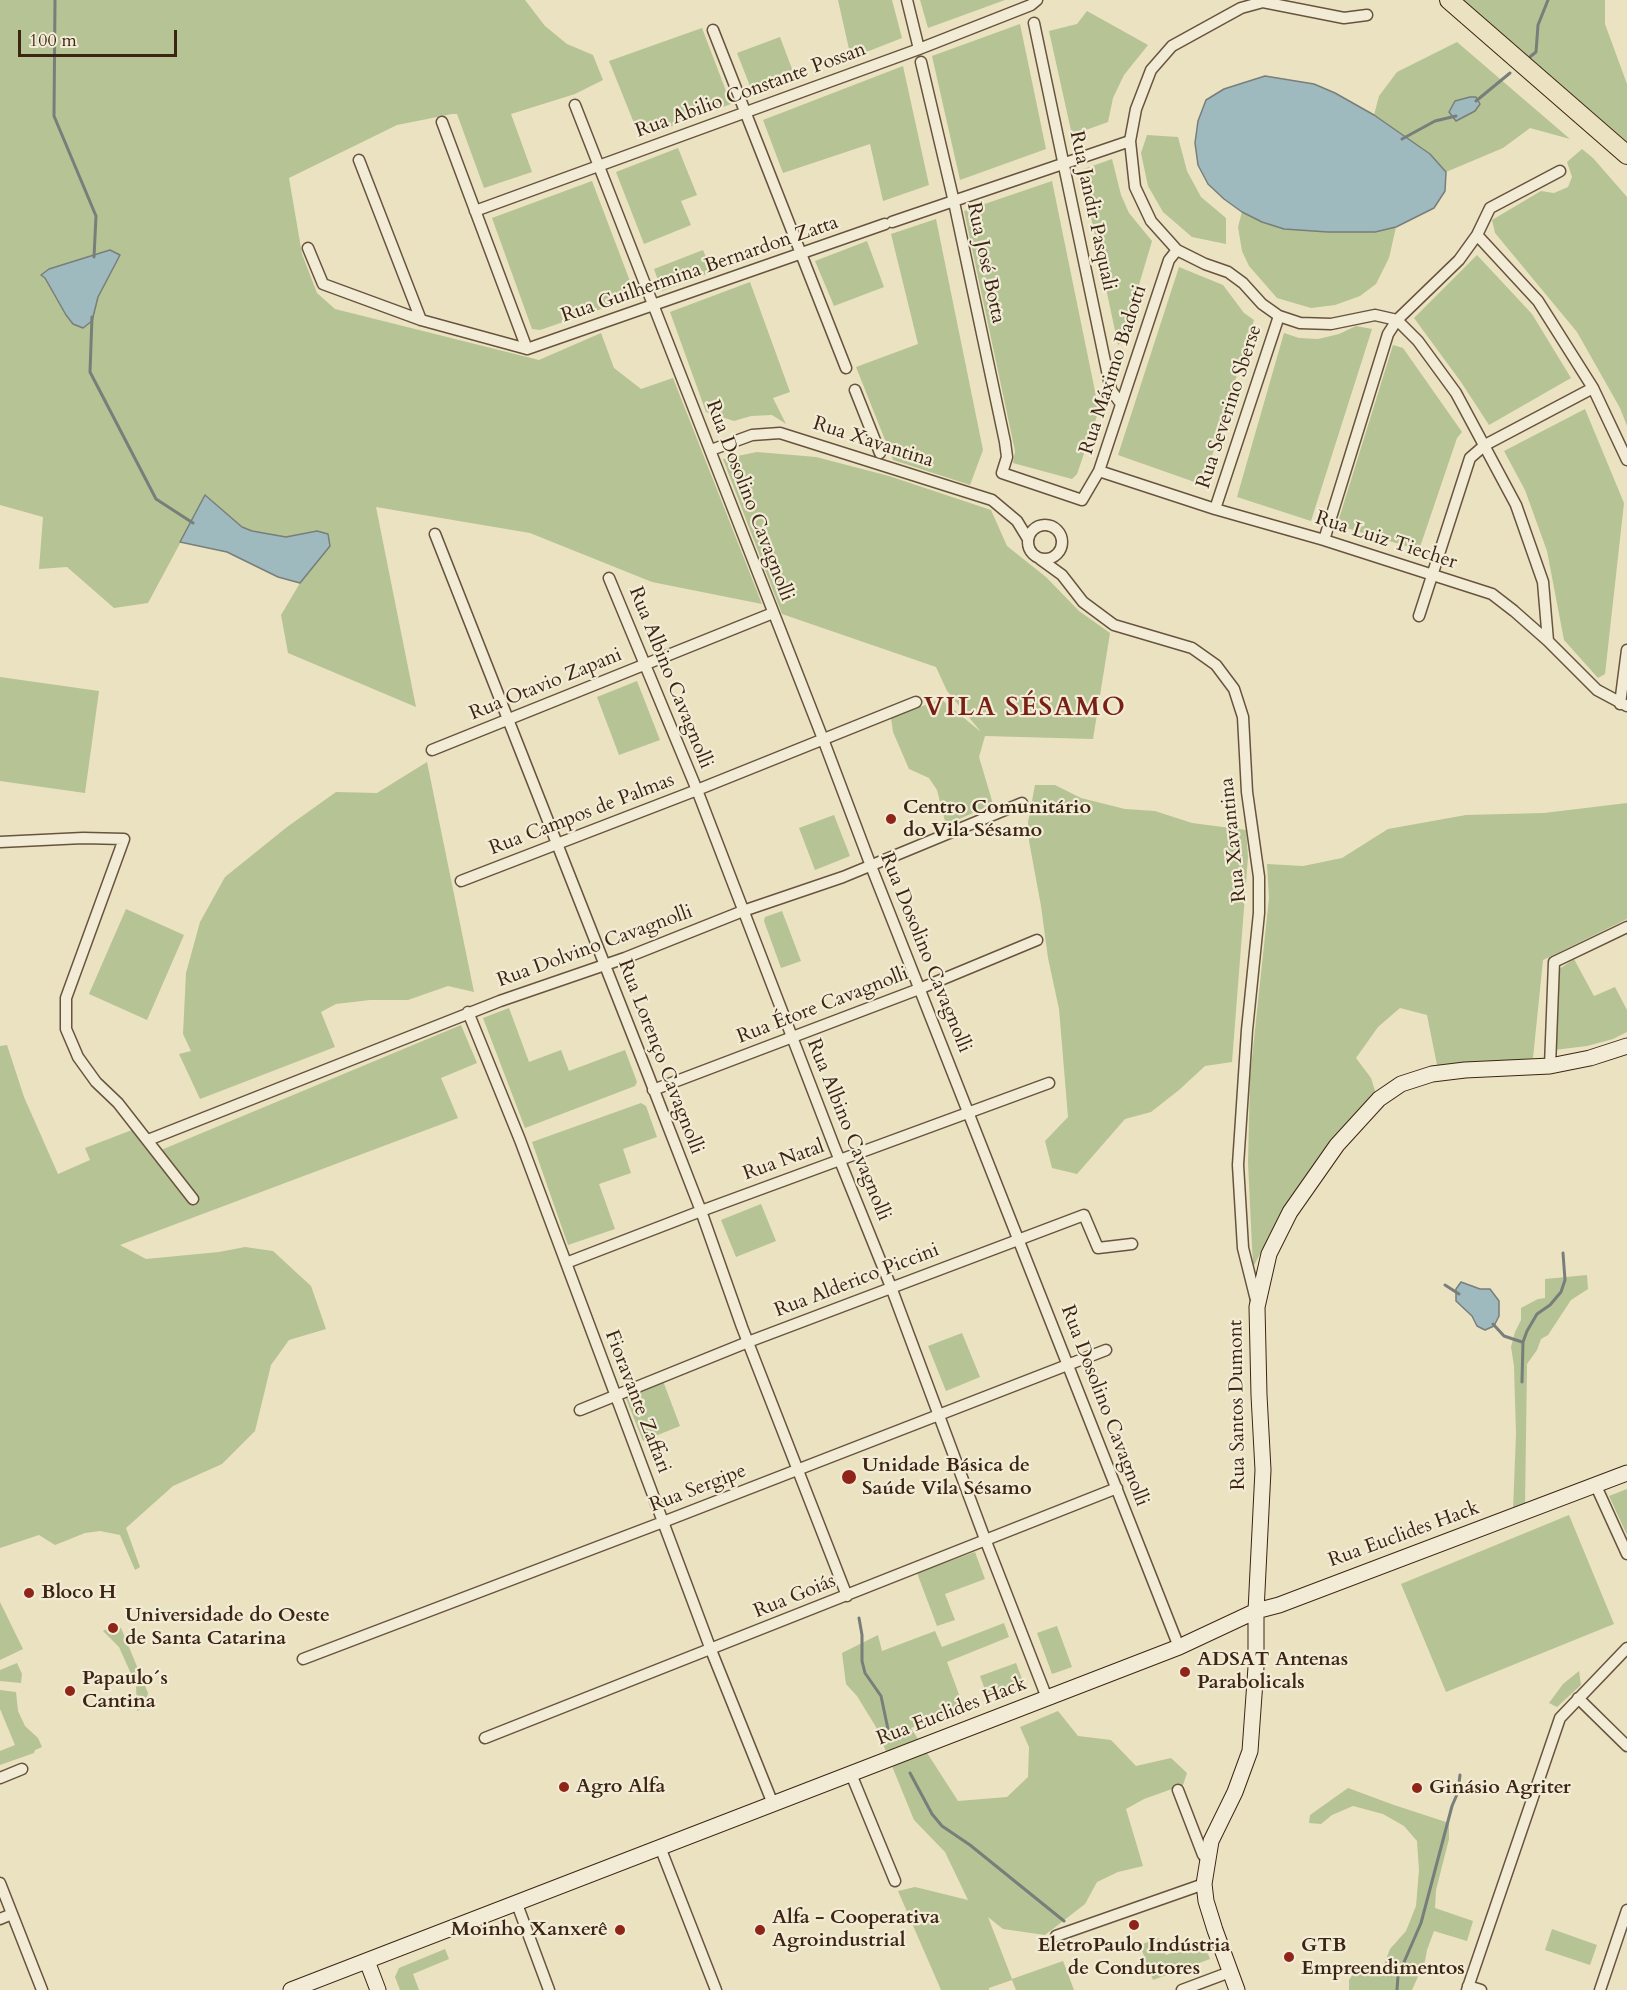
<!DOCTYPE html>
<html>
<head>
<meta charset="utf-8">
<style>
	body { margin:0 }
	#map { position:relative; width:1627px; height:1990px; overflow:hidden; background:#ebe2c1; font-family:Cardo,serif }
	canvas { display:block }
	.scale { position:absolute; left:18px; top:30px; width:159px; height:27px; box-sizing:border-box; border:3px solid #3d2513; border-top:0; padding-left:8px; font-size:18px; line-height:21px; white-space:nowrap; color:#3d2513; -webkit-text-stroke:4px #f2ecd7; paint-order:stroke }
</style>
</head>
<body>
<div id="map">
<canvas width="1627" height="1990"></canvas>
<div class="scale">100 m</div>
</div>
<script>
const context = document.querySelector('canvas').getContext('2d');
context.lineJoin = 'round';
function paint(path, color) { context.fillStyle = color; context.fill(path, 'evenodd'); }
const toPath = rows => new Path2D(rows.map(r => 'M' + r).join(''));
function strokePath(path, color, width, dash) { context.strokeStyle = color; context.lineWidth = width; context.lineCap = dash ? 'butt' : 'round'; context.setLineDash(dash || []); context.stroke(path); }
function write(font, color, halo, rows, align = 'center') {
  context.font = font + ' Cardo,serif'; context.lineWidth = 4.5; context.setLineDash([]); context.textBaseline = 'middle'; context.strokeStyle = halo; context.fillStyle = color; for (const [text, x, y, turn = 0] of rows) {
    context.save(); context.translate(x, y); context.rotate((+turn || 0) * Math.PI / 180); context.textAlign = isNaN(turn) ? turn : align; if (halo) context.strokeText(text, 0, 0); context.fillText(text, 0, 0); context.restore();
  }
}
const green = toPath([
	[0,0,525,0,545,26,567,44,593,55,603,80,575,94,511,114,532,172,484,188,457,114,452,114,397,125,289,178,302,254,317,293,335,309,539,360,601,333,614,368,641,389,673,378,762,604,652,582,530,533,376,507,416,707,288,653,281,615,300,583,317,531,286,537,252,531,242,527,206,495,148,603,114,608,67,567,39,569,43,517,0,505],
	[838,0,892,0,902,38,851,58],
	[920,0,1005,0,928,28],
	[1460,0,1605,0,1605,24,1627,84,1627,143],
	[1087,11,1148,45,1124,75,1113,98,1108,122,1072,135,1049,31,1077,24],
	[1020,24,1046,149,960,180,932,56],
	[702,28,731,104,640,138,609,61],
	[780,37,795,77,752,91,737,53],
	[1457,42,1570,139,1530,128,1503,148,1446,172,1430,154,1374,115,1379,96,1397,72],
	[903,66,929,185,883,201,870,144,783,173,763,120],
	[1147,135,1178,137,1187,171,1201,197,1226,218,1226,244,1192,237,1163,212,1148,186,1141,153],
	[678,148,697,195,681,201,691,225,644,244,616,172],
	[1582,149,1593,158,1627,197,1627,426,1620,408,1577,332,1495,233,1492,220,1541,191,1554,193,1568,187,1572,177,1567,162],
	[1112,159,1121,195,1129,213,1152,241,1122,342,1118,345,1081,170],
	[592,181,636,297,540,330,532,329,492,218],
	[1052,181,1097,401,1097,416,1077,474,1072,479,1013,463,1015,451,964,211],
	[1242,212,1262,222,1284,229,1328,232,1375,232,1396,227,1389,258,1376,284,1360,296,1335,305,1311,308,1277,298,1249,266,1242,251,1238,227],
	[936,219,983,450,970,485,893,460,856,367,918,344,891,234],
	[867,241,884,287,834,306,815,261],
	[703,250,712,272,662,291,654,269],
	[1477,255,1532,314,1571,378,1489,425,1461,382,1414,318],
	[1179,267,1223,285,1244,313,1254,320,1203,485,1118,455],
	[750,282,790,392,773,398,786,424,772,415,751,416,734,421,706,412,670,312],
	[1356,326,1372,329,1311,521,1237,497,1284,333,1299,338,1318,339,1339,334],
	[1393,345,1403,348,1462,432,1457,438,1419,550,1337,525],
	[1585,409,1624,503,1605,674,1598,678,1564,640,1547,551,1525,490,1504,451],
	[757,452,816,457,889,476,991,510,1007,546,1046,577,1079,611,1110,633,1093,739,985,736,979,757,993,804,946,825,937,790,929,778,909,769,893,732,891,718,941,699,981,732,947,691,936,667,782,614,723,459],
	[0,677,99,691,85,793,0,781],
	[637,681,660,740,619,755,597,697],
	[427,762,474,992,448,986,408,1000,370,1000,336,1004,321,1012,335,1047,200,1099,179,1054,191,1051,183,1034,186,973,200,922,225,877,287,827,336,792,377,793],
	[1035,785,1055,785,1081,798,1125,809,1155,811,1192,823,1246,830,1248,857,1232,1062,1205,1066,1179,1090,1151,1112,1125,1119,1077,1174,1052,1168,1045,1141,1068,1117,1059,1009,1048,958,1041,906,1029,841,1028,822],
	[1627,803,1627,919,1543,960,1533,1058,1464,1067,1437,1065,1427,1015,1400,1008,1378,1027,1356,1058,1371,1078,1376,1094,1285,1208,1253,1267,1248,1163,1250,1077,1269,898,1267,864,1303,866,1342,858,1388,829,1466,815,1544,813],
	[834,815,850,856,815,870,799,828],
	[126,909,184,935,147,1020,89,994],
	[782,911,801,961,781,968,764,921,765,917],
	[1574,959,1594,996,1615,987,1627,1010,1627,1032,1613,1039,1587,1046,1554,1050,1558,970],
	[509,1008,529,1062,561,1050,569,1071,625,1050,637,1082,635,1086,525,1128,483,1018],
	[461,1025,477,1063,441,1078,458,1118,120,1245,146,1259,219,1252,245,1247,273,1251,311,1286,326,1329,289,1340,271,1365,255,1431,222,1464,173,1486,126,1528,140,1567,135,1570,120,1535,100,1531,85,1533,55,1545,39,1535,0,1548,0,1046,7,1045,24,1097,58,1174,90,1160,85,1148,132,1130,154,1153],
	[641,1103,646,1106,657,1137,623,1149,631,1173,599,1184,615,1229,568,1245,532,1142],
	[761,1204,776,1241,736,1257,721,1220],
	[1587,1275,1588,1289,1571,1300,1548,1335,1541,1339,1537,1350,1527,1364,1525,1506,1513,1511,1516,1434,1514,1366,1511,1347,1515,1332,1521,1320,1521,1308,1538,1299,1545,1298,1545,1279],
	[962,1333,980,1377,946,1391,928,1346],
	[663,1381,680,1426,643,1441,625,1396],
	[1627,1489,1627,1535,1609,1496],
	[1569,1515,1614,1624,1446,1692,1401,1584],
	[975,1552,985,1579,945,1594,955,1620,937,1626,917,1573],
	[0,1602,23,1649,0,1660],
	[1004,1623,1009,1637,947,1662,964,1708,911,1728,958,1801,1007,1797,1028,1777,1029,1747,1020,1727,1058,1711,1078,1736,1111,1740,1136,1766,1171,1758,1187,1773,1183,1785,1144,1799,1126,1809,1143,1866,1118,1872,1097,1882,1085,1904,1045,1935,1003,1929,988,1917,1012,1979,1063,1961,1074,1990,1016,1990,1012,1980,989,1988,989,1990,941,1990,898,1891,915,1887,968,1900,945,1852,914,1820,876,1727,857,1696,846,1684,842,1653,878,1635,882,1651,935,1631,942,1647],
	[1057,1626,1072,1667,1052,1674,1037,1633],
	[111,1627,121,1628,148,1693,145,1707,137,1711,136,1685,119,1647,103,1631],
	[17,1663,22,1674,21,1683,0,1681,0,1670],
	[1016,1663,1024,1684,988,1698,980,1676],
	[1579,1671,1581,1685,1557,1707,1549,1703,1563,1684],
	[0,1690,16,1692,18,1711,25,1726,38,1738,42,1747,35,1750,34,1753,0,1765,0,1751,15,1745,0,1709],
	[1348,1788,1394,1805,1449,1823,1449,1839,1436,1890,1435,1908,1473,1921,1467,1941,1434,1931,1427,1950,1425,1961,1412,1990,1349,1990,1349,1980,1356,1970,1375,1975,1382,1970,1390,1949,1406,1931,1416,1906,1419,1870,1417,1841,1404,1826,1383,1814,1353,1806,1332,1815,1321,1824,1309,1823,1310,1815],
	[1552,1929,1597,1945,1590,1965,1545,1950],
	[1159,1938,1166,1955,1203,1941,1210,1959,1153,1980,1140,1945],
	[445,1949,449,1959,413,1974,419,1990,400,1990,395,1977,399,1968]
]);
const water = toPath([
	[1265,76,1314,84,1335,93,1374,115,1430,154,1446,172,1445,191,1434,208,1396,227,1375,232,1328,232,1284,229,1262,222,1242,212,1224,199,1208,184,1198,165,1195,143,1198,121,1206,100,1224,89,1265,76],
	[1470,97,1476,97,1480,104,1475,111,1456,121,1449,112,1455,101,1470,97],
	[110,250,120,255,98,297,92,321,83,328,73,324,66,315,45,278,41,275,49,269,110,250],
	[205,495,242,527,252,531,286,537,317,531,328,534,330,546,300,583,278,577,227,552,180,542,205,495],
	[1461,1282,1480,1289,1490,1289,1499,1301,1499,1316,1494,1326,1485,1330,1477,1326,1472,1316,1456,1301,1456,1289,1461,1282]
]);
const stream = toPath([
	[55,0,54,116,96,216,94,257],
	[1526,60,1536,52,1538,25,1548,0],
	[1476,101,1510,73],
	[1402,139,1435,121,1456,116],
	[92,317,90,372,156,499,193,523],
	[1445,1285,1459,1294],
	[1493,1324,1504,1336,1522,1342],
	[1522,1382,1523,1342,1527,1331,1537,1314,1550,1305,1561,1292,1565,1280,1563,1253],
	[859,1618,862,1635,862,1661,865,1673,881,1696,889,1734],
	[910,1773,932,1814,942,1826,970,1845,1064,1921],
	[1397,1990,1398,1976,1421,1923,1452,1806,1458,1792,1460,1775]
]);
const street = toPath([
	[907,0,919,49],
	[1367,15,1344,18,1263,2,1241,8,1172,46,1151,70,1136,109,1130,141,1135,187,1151,221,1177,250,1205,264,1228,272,1243,283,1262,304,1279,316,1300,323,1331,324,1375,315,1397,320,1418,341,1456,393,1516,505,1543,582,1548,641],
	[1034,23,1111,390,1121,404],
	[713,30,846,368],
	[921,62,954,202,1005,442,1007,457,1002,473,1082,500,1099,471,1169,260,1177,250],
	[575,105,823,739,871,866,1179,1647],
	[442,122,527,349],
	[359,160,421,320],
	[475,211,919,49,1031,5,1037,0],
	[892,222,1130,141],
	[1477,235,1538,301,1593,388,1627,460],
	[308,248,323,284,421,320,527,349],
	[527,349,885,224],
	[855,390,880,453],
	[711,450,752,435,780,433,992,500,1017,521,1028,539],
	[1099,471,1215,509,1324,540,1492,594,1514,611,1548,641,1597,690,1627,706],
	[1215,509,1279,316],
	'1028 542a17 17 0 1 1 34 0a17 17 0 1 1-34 0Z',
	[435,534,647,1072,701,1211,742,1327,847,1596],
	[1324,540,1388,334,1397,320,1459,260,1477,235,1490,208,1560,171],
	[1040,559,1062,575,1083,602,1114,625,1192,648,1216,665,1234,689,1243,717,1247,792,1259,877,1259,913,1247,1030,1238,1165,1243,1248,1257,1304],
	[609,578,697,790,834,1146,891,1287,985,1539,1047,1698],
	[1419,616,1470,458,1485,445,1593,388],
	[1620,704,1627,650],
	[432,750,773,613],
	[0,842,83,838,124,839,66,998,66,1029,78,1057,96,1082,118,1103,193,1199],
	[461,881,697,790,916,702],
	[468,1012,520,1140,711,1650,773,1804],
	[1550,1066,1554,962,1627,927],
	[653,1090,919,989,1037,940],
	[148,1140,500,1001,625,958,743,911,843,877,1022,803],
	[566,1263,701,1211,1049,1083],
	[580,1410,748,1342,1084,1215,1098,1248,1132,1244],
	[1596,1486,1627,1554],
	[303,1659,663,1522,1106,1350],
	[1578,1698,1627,1746],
	[485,1738,1117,1488],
	[851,1774,895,1881],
	[0,1778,22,1769],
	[1178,1790,1203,1855,1209,1857],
	[660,1847,716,1990],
	[0,1883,42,1990],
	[517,1904,549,1990],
	[0,1919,12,1914],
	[1056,1936,1204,1884],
	[1468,1986,1481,1990],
	[1182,1990,1230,1972],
	[1467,1990,1560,1718,1627,1648],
	[1600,1990,1627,1910]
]);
const secondary = toPath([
	[367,1961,378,1990],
	[291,1990,1179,1647,1256,1611,1279,1605,1627,1473],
	[1237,1990,1215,1930,1206,1901,1204,1884,1211,1841,1235,1792,1250,1751,1256,1667,1256,1611,1263,1470,1259,1395,1257,1307,1269,1254,1290,1212,1337,1145,1379,1099,1401,1084,1432,1074,1465,1070,1550,1066,1590,1058,1627,1046]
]);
const primary = toPath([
	[1449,0,1627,155]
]);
const markers = [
	[891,819,6,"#8f2418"],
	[849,1477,8,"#8f2418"],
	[29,1593,6,"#8f2418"],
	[113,1628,6,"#8f2418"],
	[1185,1672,6,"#8f2418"],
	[70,1691,6,"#8f2418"],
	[564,1787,6,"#8f2418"],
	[1417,1788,6,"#8f2418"],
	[1134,1925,6,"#8f2418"],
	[620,1930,6,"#8f2418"],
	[760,1930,6,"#8f2418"],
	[1289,1957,6,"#8f2418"]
];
const streetNames = [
	["Rua Abilio Constante Possan",751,91,-20],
	["Rua Jandir Pasquali",1092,211,78],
	["Rua José Botta",985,263,78],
	["Rua Guilhermina Bernardon Zatta",700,270,-19],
	["Rua Máximo Badotti",1114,370,-72],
	["Rua Severino Sberse",1230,407,-72],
	["Rua Xavantina",873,443,18],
	["Rua Dosolino Cavagnolli",749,501,69],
	["Rua Luiz Tiecher",1386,541,18],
	["Rua Albino Cavagnolli",670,678,68],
	["Rua Otavio Zapani",546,685,-22],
	["Rua Campos de Palmas",582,815,-21],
	["Rua Xavantina",1234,840,-96],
	["Rua Dolvino Cavagnolli",595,947,-20],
	["Rua Dosolino Cavagnolli",925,953,68],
	["Rua Étore Cavagnolli",823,1006,-21],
	["Rua Lorenço Cavagnolli",660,1057,69],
	["Rua Albino Cavagnolli",848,1130,68],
	["Rua Natal",784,1161,-20],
	["Rua Alderico Piccini",857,1281,-21],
	["Fioravante Zaffari",637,1402,69],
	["Rua Santos Dumont",1238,1405,-91],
	["Rua Dosolino Cavagnolli",1104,1406,69],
	["Rua Sergipe",698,1489,-21],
	["Rua Euclides Hack",1404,1535,-20],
	["Rua Goiás",795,1597,-22],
	["Rua Euclides Hack",952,1712,-21]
];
const poiNames = [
	["Centro Comunitário",903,808],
	["do Vila Sésamo",903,831],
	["Unidade Básica de",862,1466],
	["Saúde Vila Sésamo",862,1489],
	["Bloco H",41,1593],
	["Universidade do Oeste",125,1616],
	["de Santa Catarina",125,1639],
	["ADSAT Antenas",1197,1660],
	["Parabolicals",1197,1683],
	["Papaulo´s",82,1679],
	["Cantina",82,1702],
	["Agro Alfa",576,1787],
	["Ginásio Agriter",1429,1788],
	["Alfa - Cooperativa",772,1918],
	["Agroindustrial",772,1941],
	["Moinho Xanxerê",608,1930,"right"],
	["EletroPaulo Indústria",1134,1946,"center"],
	["de Condutores",1134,1969,"center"],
	["GTB",1301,1946],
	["Empreendimentos",1301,1969]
];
const districtNames = [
	["VILA SÉSAMO",1025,709]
];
paint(green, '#b6c394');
paint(water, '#9fbabf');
strokePath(water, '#787e7a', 1.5);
strokePath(stream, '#787e7a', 3);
strokePath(street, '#68543e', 13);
strokePath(secondary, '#3d2513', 17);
strokePath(primary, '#3d2513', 20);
strokePath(street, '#f2ecd7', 10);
strokePath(secondary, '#f2ecd7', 15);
strokePath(primary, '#ebe2c1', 18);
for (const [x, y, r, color] of markers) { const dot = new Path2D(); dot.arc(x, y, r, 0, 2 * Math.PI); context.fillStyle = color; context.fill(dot); strokePath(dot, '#f2ecd7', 2); }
write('20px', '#3d2513', '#f2ecd7', streetNames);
write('bold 20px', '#3d2513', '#f2ecd7', poiNames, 'left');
context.letterSpacing = '1.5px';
write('bold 26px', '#7a1f14', '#f2ecd7', districtNames);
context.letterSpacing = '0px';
</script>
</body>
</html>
